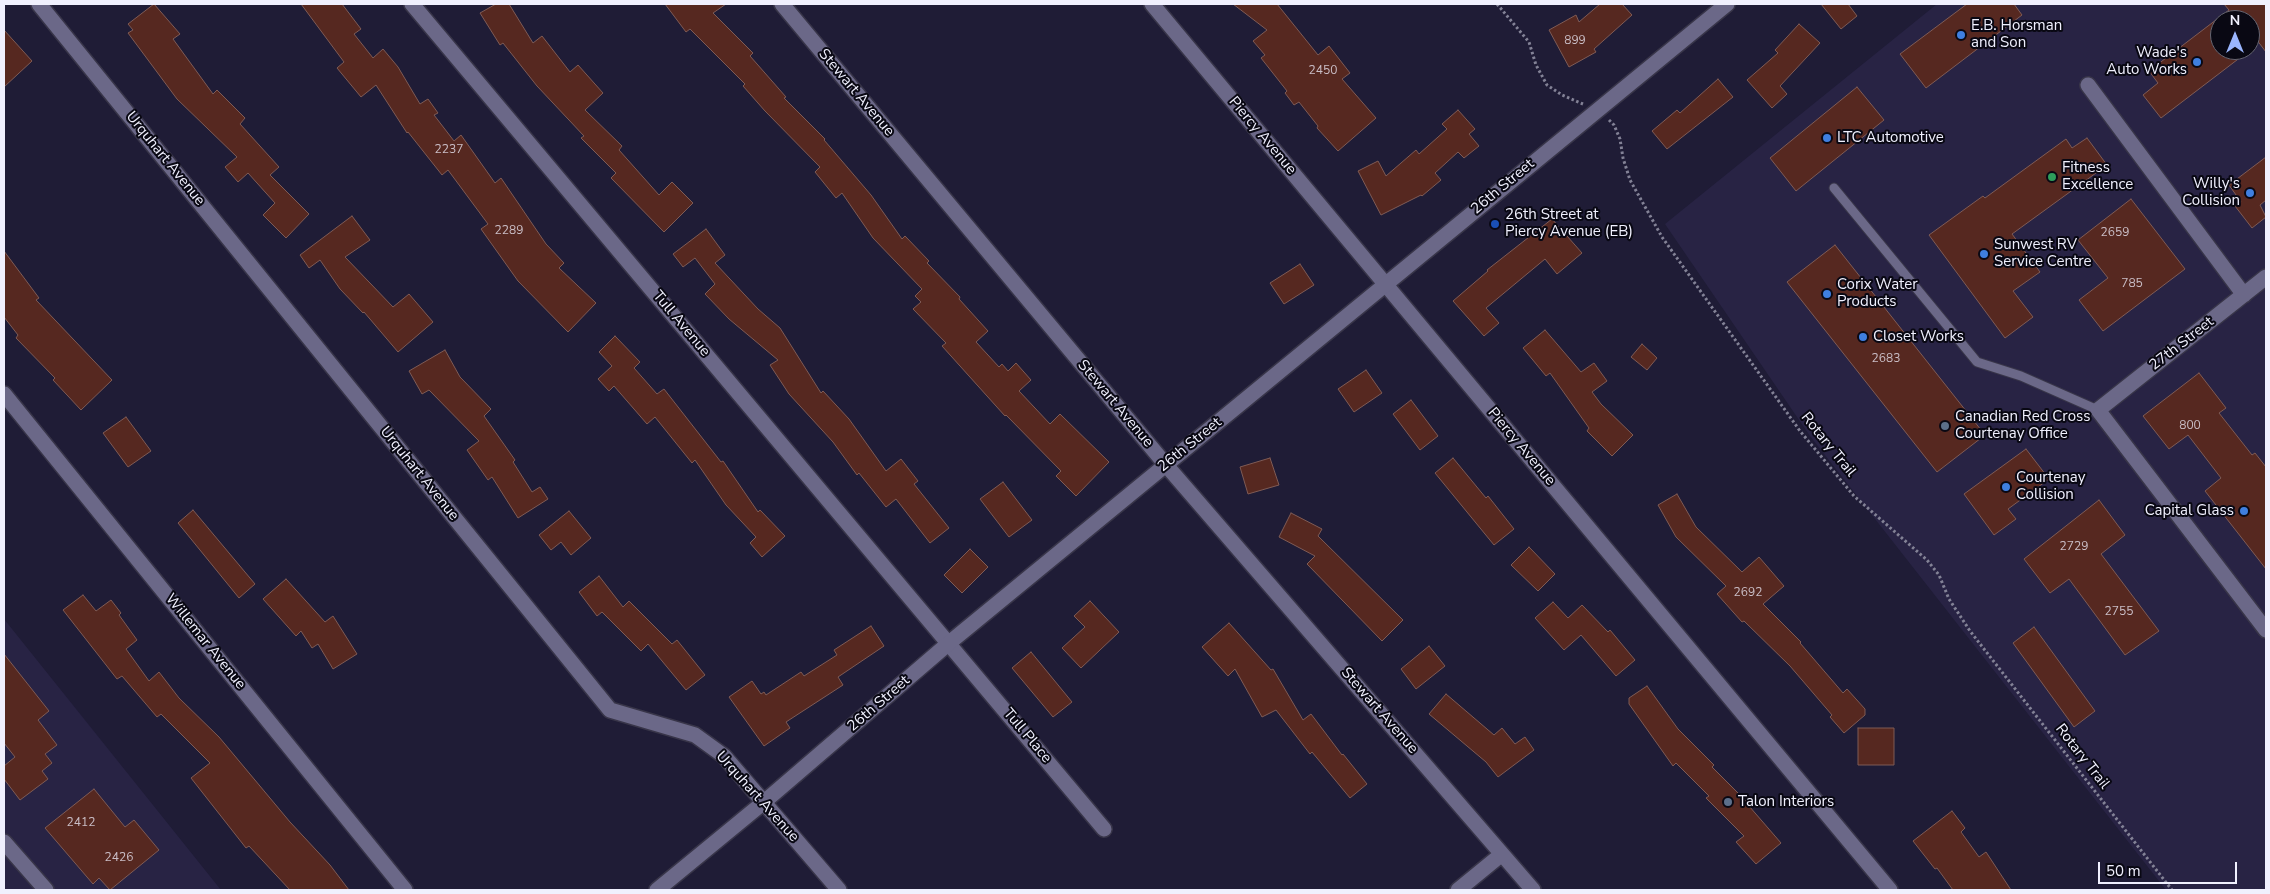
<!DOCTYPE html>
<html>
<head>
<meta charset="utf-8">
<style>
	body { margin:0 }
	#map { position:relative; width:2270px; height:894px; overflow:hidden; background:#1f1c36; font-family:"Nunito Sans",sans-serif }
	canvas { display:block }
	.frame { position:absolute; inset:0; border:5px solid #f0f0fe; pointer-events:none }
	.north { position:absolute; left:2210px; top:10px; width:50px; height:50px; box-sizing:border-box; background:#090813; border:1px solid #656571; border-radius:50%; rotate:0deg; font-size:14px; font-weight:700; line-height:20px; text-align:center; color:#f0f0fe }
	.north::after { content:''; display:block; margin:auto; width:18px; height:22px; background:#9ab5fd; clip-path:polygon(50% 0,100% 100%,50% 72%,0 100%) }
	.scale { position:absolute; left:2098px; top:862px; width:139px; height:22px; box-sizing:border-box; border:2px solid #f0f0fe; border-top:0; padding-left:6px; font-size:15px; line-height:18px; white-space:nowrap; color:#f0f0fe; -webkit-text-stroke:4px #090813; paint-order:stroke }
</style>
</head>
<body>
<div id="map">
<canvas width="2270" height="894"></canvas>
<div class="frame"></div>
<div class="north">N</div>
<div class="scale">50 m</div>
</div>
<script>
const context = document.querySelector('canvas').getContext('2d');
context.lineJoin = 'round';
function paint(path, color) { context.fillStyle = color; context.fill(path, 'evenodd'); }
const toPath = rows => new Path2D(rows.map(r => 'M' + r).join(''));
function strokePath(path, color, width, dash) { context.strokeStyle = color; context.lineWidth = width; context.lineCap = dash ? 'butt' : 'round'; context.setLineDash(dash || []); context.stroke(path); }
function write(font, color, halo, rows, align = 'center') {
  context.font = font + ' "Nunito Sans",sans-serif'; context.lineWidth = 4; context.setLineDash([]); context.textBaseline = 'middle'; context.strokeStyle = halo; context.fillStyle = color; for (const [text, x, y, turn = 0] of rows) {
    context.save(); context.translate(x, y); context.rotate((+turn || 0) * Math.PI / 180); context.textAlign = isNaN(turn) ? turn : align; if (halo) context.strokeText(text, 0, 0); context.fillText(text, 0, 0); context.restore();
  }
}
const built = toPath([
	[1937,4,2266,4,2266,890,2166,890,1810,436,1665,224],
	[2220,20,2250,20,2250,50,2220,50],
	[4,619,221,890,4,890]
]);
const building = toPath([
	[154,4,180,34,173,39,213,94,217,90,245,118,240,124,279,167,270,175,309,214,286,238,263,215,275,203,248,173,238,182,225,167,237,157,177,99,128,33,133,30,128,24,154,4],
	[301,4,342,4,361,29,354,34,373,58,383,49,398,67,420,104,428,99,438,113,434,115,454,141,461,135,495,183,501,178,546,244,564,263,559,268,596,303,568,332,518,281,481,229,488,224,448,170,442,175,408,132,407,133,376,85,361,97,337,68,344,62,301,4],
	[496,4,509,4,533,43,542,36,570,72,578,65,603,93,585,110,622,146,619,150,659,195,672,182,693,203,664,232,611,178,616,173,581,138,584,136,537,86,503,43,500,45,480,13,496,4],
	[665,4,726,4,713,13,753,53,750,56,786,97,784,98,825,139,824,140,871,195,902,239,905,236,929,261,927,263,960,297,959,299,988,331,976,342,999,367,1002,364,1008,371,1016,363,1031,380,1019,391,1050,424,1060,414,1109,462,1076,496,1056,476,1061,471,1006,415,1005,416,942,346,946,343,913,309,921,302,915,296,922,289,873,238,842,193,836,198,815,172,820,167,765,111,743,86,745,84,690,29,686,32,665,4],
	[1233,4,1277,4,1318,55,1329,46,1350,73,1342,79,1376,118,1338,151,1317,128,1318,126,1299,102,1294,105,1285,93,1287,91,1261,58,1265,55,1253,41,1267,30,1233,4],
	[1600,4,1622,4,1632,15,1594,49,1596,52,1569,67,1549,30,1576,15,1579,22,1600,4],
	[1821,4,1848,4,1857,16,1841,29,1821,4],
	[1967,4,2014,4,2022,15,1926,88,1900,54,1967,4],
	[2224,4,2266,4,2266,52,2250,31,2250,20,2220,20,2220,50,2250,50,2161,118,2143,95,2158,83,2149,71,2229,10,2224,4],
	[1799,24,1820,43,1780,86,1787,94,1772,108,1747,80,1778,53,1775,50,1799,24],
	[4,30,32,61,4,87,4,30],
	[1718,79,1733,97,1667,149,1652,131,1677,110,1680,113,1718,79],
	[1857,87,1884,120,1796,191,1770,158,1857,87],
	[1458,110,1475,129,1469,134,1479,146,1464,158,1458,152,1435,173,1441,180,1422,196,1421,195,1381,215,1358,171,1378,161,1386,176,1416,150,1419,154,1447,129,1442,124,1458,110],
	[2087,138,2107,165,2012,234,2040,272,2013,291,2033,317,2005,338,1929,235,1983,196,1985,198,2066,139,2072,148,2087,138],
	[2266,157,2266,200,2260,205,2266,217,2252,228,2235,206,2241,202,2229,185,2266,157],
	[2131,199,2185,269,2103,331,2079,300,2108,278,2078,240,2131,199],
	[352,216,370,240,345,257,393,307,409,294,433,322,398,352,364,312,363,313,340,289,320,260,309,268,300,255,352,216],
	[1552,219,1582,253,1557,274,1545,259,1486,308,1499,323,1484,336,1453,301,1488,271,1487,270,1552,219],
	[706,229,725,255,715,263,758,309,780,328,821,393,823,391,849,419,886,471,901,459,918,481,914,484,949,528,930,543,896,499,886,507,859,473,857,475,833,442,789,394,770,365,778,360,729,319,705,294,715,284,695,258,683,267,673,254,706,229],
	[1835,245,1985,435,1937,472,1787,282,1835,245],
	[4,251,39,298,36,300,112,380,81,410,53,380,55,378,16,338,18,335,4,317,4,251],
	[1300,264,1314,285,1284,304,1270,283,1300,264],
	[1545,330,1581,372,1594,363,1607,381,1592,392,1601,404,1633,435,1612,456,1587,431,1589,428,1550,373,1546,376,1523,348,1545,330],
	[615,336,640,362,634,368,657,394,664,389,721,462,723,461,758,512,760,510,785,536,762,557,750,543,756,537,726,505,695,460,692,463,655,417,647,424,614,386,609,391,598,379,612,366,599,352,615,336],
	[1642,344,1657,358,1647,370,1631,357,1642,344],
	[445,350,460,377,491,409,484,416,515,460,513,462,532,492,540,487,548,499,518,518,492,477,488,480,467,450,479,441,429,390,422,394,409,371,445,350],
	[1366,370,1382,393,1354,412,1338,389,1366,370],
	[2199,373,2226,408,2219,413,2252,455,2255,453,2266,467,2266,569,2205,491,2221,478,2188,435,2169,449,2143,416,2199,373],
	[1411,400,1438,436,1420,450,1393,414,1411,400],
	[126,417,151,451,128,467,103,433,126,417],
	[2026,449,2049,479,2008,509,2016,519,1994,535,1964,494,2026,449],
	[1270,458,1279,485,1248,494,1240,467,1270,458],
	[1453,458,1486,498,1488,496,1514,529,1494,545,1435,473,1453,458],
	[1003,482,1032,520,1009,537,980,499,1003,482],
	[1677,494,1696,527,1742,572,1759,557,1784,586,1763,604,1801,642,1800,643,1843,693,1847,689,1865,709,1865,715,1844,733,1830,717,1832,715,1790,666,1744,621,1742,622,1717,594,1726,586,1676,537,1658,505,1677,494],
	[2099,500,2125,535,2101,554,2159,631,2125,655,2069,579,2050,593,2024,559,2099,500],
	[193,510,255,584,239,598,178,523,193,510],
	[569,511,591,538,571,555,561,542,551,550,539,535,569,511],
	[1291,513,1322,529,1318,536,1403,620,1382,641,1307,564,1315,556,1279,537,1291,513],
	[1529,547,1555,574,1538,591,1511,565,1529,547],
	[970,549,988,567,962,593,944,575,970,549],
	[599,576,623,607,629,601,672,644,677,640,705,675,686,690,648,644,641,651,602,612,597,616,579,592,599,576],
	[286,579,325,622,333,616,357,654,333,669,318,644,312,648,301,631,296,636,263,599,286,579],
	[83,595,96,611,111,600,121,613,119,615,137,640,126,649,149,681,159,672,179,698,219,737,290,822,330,865,349,890,290,890,249,846,246,848,191,778,210,763,161,714,157,717,122,676,117,679,63,610,83,595],
	[1090,601,1119,632,1081,668,1062,648,1085,627,1074,616,1090,601],
	[1553,602,1568,618,1582,605,1608,632,1610,630,1635,660,1616,676,1581,635,1564,650,1535,618,1553,602],
	[1229,623,1271,670,1273,669,1303,720,1311,714,1342,755,1343,754,1367,784,1350,798,1312,752,1310,754,1276,710,1262,717,1235,669,1228,676,1202,647,1229,623],
	[871,626,884,646,838,677,843,685,786,722,790,728,764,746,729,697,752,681,761,694,764,692,766,695,801,672,804,676,837,655,834,650,871,626],
	[2034,627,2095,711,2074,727,2013,643,2034,627],
	[1429,646,1445,666,1416,689,1401,669,1429,646],
	[1031,652,1072,702,1053,717,1012,668,1031,652],
	[4,654,49,711,38,720,57,745,45,754,52,763,42,771,48,779,20,800,4,779,4,766,15,757,4,743,4,654],
	[1647,686,1678,729,1714,765,1712,767,1750,805,1749,806,1781,843,1756,864,1736,842,1744,836,1706,798,1709,796,1676,763,1673,766,1629,704,1629,698,1647,686],
	[1446,694,1494,735,1502,728,1515,744,1525,737,1534,750,1498,777,1486,762,1429,714,1446,694],
	[1858,728,1894,728,1894,765,1858,765,1858,728],
	[94,789,125,827,134,820,159,850,110,890,99,878,93,884,45,828,94,789],
	[1952,811,1965,828,1961,832,1979,857,1986,852,2011,890,1953,890,1937,868,1935,869,1913,841,1952,811]
]);
const path = toPath([
	[1497,4,1529,42,1536,65,1547,85,1562,95,1583,104],
	[1609,120,1614,125,1620,139,1623,158,1630,180,1662,237,1800,431,1854,496,1927,560,1939,575,1949,599,1970,631,2172,890]
]);
const lane = toPath([
	[1834,188,1977,362,2021,376,2098,410]
]);
const street = toPath([
	[39,4,610,710,695,735,724,756,839,890],
	[412,4,1104,829],
	[782,4,1166,465,1533,890],
	[1152,4,1890,890],
	[2088,85,2244,295],
	[2266,277,2098,410,2266,630],
	[4,842,46,890],
	[1458,890,1502,854]
]);
const secondary = toPath([
	[4,394,405,890],
	[657,890,764,802,949,643,1727,4]
]);
const markers = [
	[1961,35,5,"#3f7fe0"],
	[2197,62,5,"#3f7fe0"],
	[1827,138,5,"#3f7fe0"],
	[2052,177,5,"#2e9e5b"],
	[2250,193,5,"#3f7fe0"],
	[1495,224,5,"#1a4fb4"],
	[1984,254,5,"#3f7fe0"],
	[1827,294,5,"#3f7fe0"],
	[1863,337,5,"#3f7fe0"],
	[1945,426,5,"#5c6f8a"],
	[2006,487,5,"#3f7fe0"],
	[2244,511,5,"#3f7fe0"],
	[1728,802,5,"#5c6f8a"]
];
const numberNames = [
	["899",1575,41],
	["2450",1323,71],
	["2237",449,150],
	["2289",509,231],
	["2659",2115,233],
	["785",2132,284],
	["2683",1886,359],
	["800",2190,426],
	["2729",2074,547],
	["2692",1748,593],
	["2755",2119,612],
	["2412",81,823],
	["2426",119,858]
];
const poiNames = [
	["E.B. Horsman",1971,26],
	["and Son",1971,43],
	["Wade's",2187,53,"right"],
	["Auto Works",2187,70,"right"],
	["LTC Automotive",1837,138],
	["Fitness",2062,168],
	["Excellence",2062,185],
	["Willy's",2240,184,"right"],
	["Collision",2240,201,"right"],
	["26th Street at",1505,215],
	["Piercy Avenue (EB)",1505,232],
	["Sunwest RV",1994,245],
	["Service Centre",1994,262],
	["Corix Water",1837,285],
	["Products",1837,302],
	["Closet Works",1873,337],
	["Canadian Red Cross",1955,417],
	["Courtenay Office",1955,434],
	["Courtenay",2016,478],
	["Collision",2016,495],
	["Capital Glass",2234,511,"right"],
	["Talon Interiors",1738,802]
];
const streetNames = [
	["Stewart Avenue",856,93,50],
	["Piercy Avenue",1262,136,50],
	["Urquhart Avenue",165,159,51],
	["26th Street",1503,187,-40],
	["Tull Avenue",681,324,50],
	["27th Street",2182,344,-38],
	["Stewart Avenue",1115,404,50],
	["26th Street",1190,445,-39],
	["Rotary Trail",1828,445,51],
	["Piercy Avenue",1521,447,50],
	["Urquhart Avenue",419,474,51],
	["Willemar Avenue",205,642,51],
	["26th Street",879,704,-41],
	["Stewart Avenue",1379,711,49],
	["Tull Place",1027,736,50],
	["Rotary Trail",2082,757,52],
	["Urquhart Avenue",757,797,48]
];
paint(built, '#282344');
paint(building, '#562820');
strokePath(building, '#7f5b55', 1);
strokePath(lane, '#383549', 11);
strokePath(street, '#383549', 18);
strokePath(secondary, '#383549', 18);
strokePath(path, '#838296', 3, [2.5, 2.5]);
strokePath(lane, '#6b6888', 9);
strokePath(street, '#6b6888', 15);
strokePath(secondary, '#6b6888', 15);
for (const [x, y, r, color] of markers) { const dot = new Path2D(); dot.arc(x, y, r, 0, 2 * Math.PI); context.fillStyle = color; context.fill(dot); strokePath(dot, '#090813', 2); }
write('12px', '#cabec6', null, numberNames);
write('15px', '#f0f0fe', '#090813', poiNames, 'left');
write('15px', '#f0f0fe', '#090813', streetNames);
</script>
</body>
</html>
